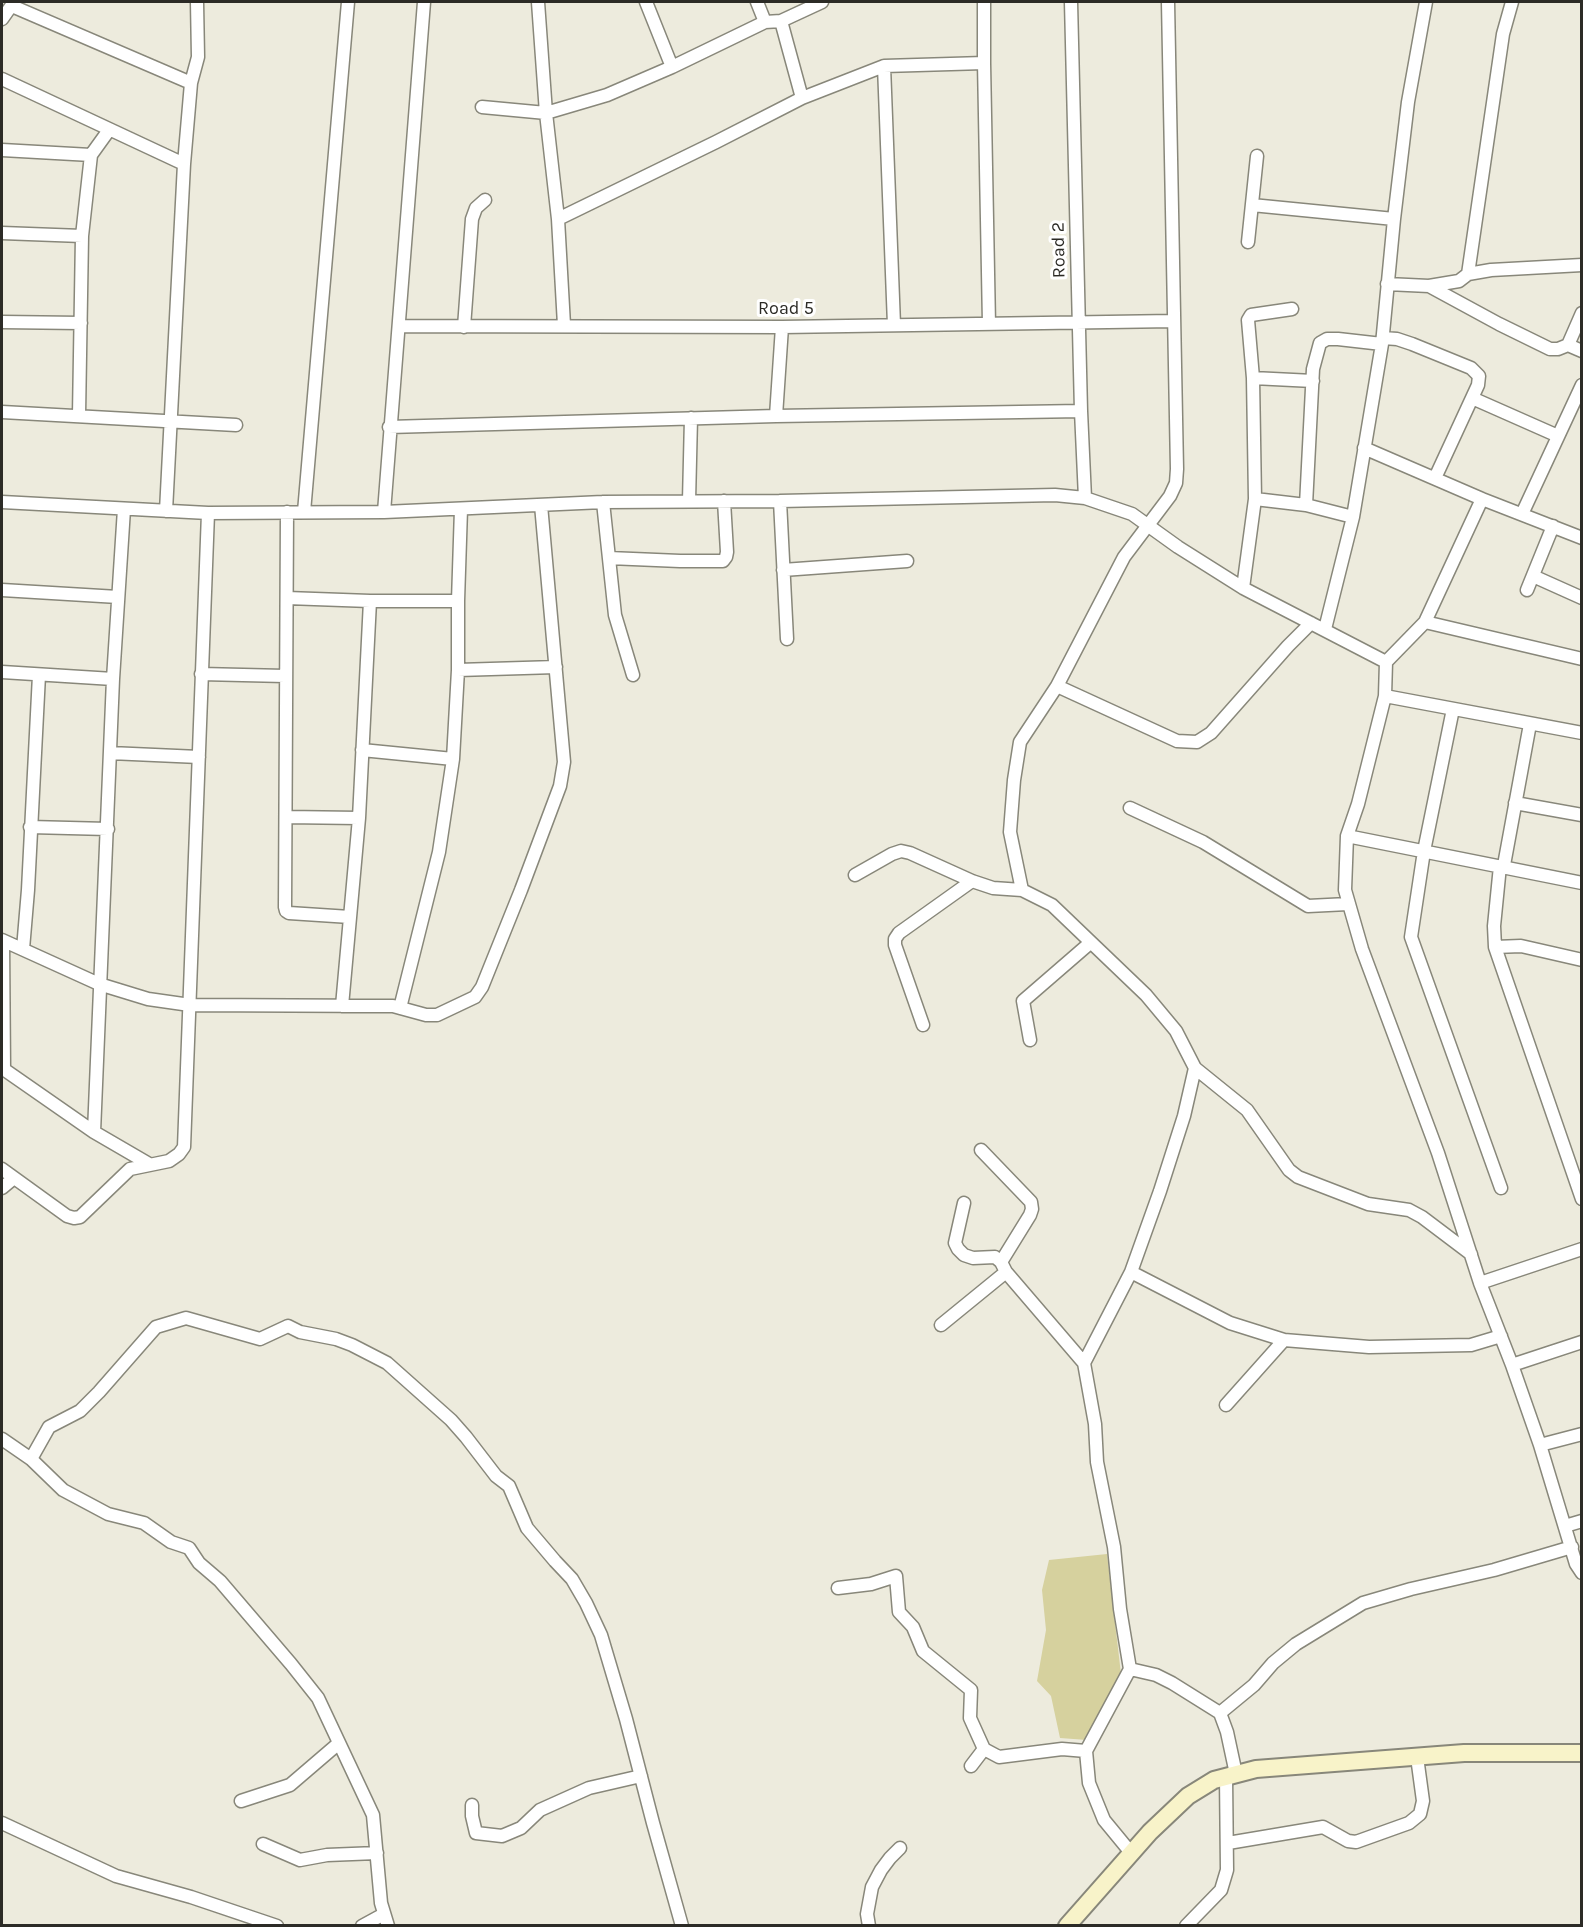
<!DOCTYPE html>
<html>
<head>
<meta charset="utf-8">
<style>
	body { margin:0 }
	#map { position:relative; width:1583px; height:1927px; overflow:hidden; background:#edebdd; font-family:Karla,sans-serif }
	canvas { display:block }
	.frame { position:absolute; inset:0; border:3px solid #2c2b26; pointer-events:none }
</style>
</head>
<body>
<div id="map">
<canvas width="1583" height="1927"></canvas>
<div class="frame"></div>
</div>
<script>
const context = document.querySelector('canvas').getContext('2d');
context.lineJoin = 'round';
function paint(path, color) { context.fillStyle = color; context.fill(path, 'evenodd'); }
const toPath = rows => new Path2D(rows.map(r => 'M' + r).join(''));
function strokePath(path, color, width, dash) { context.strokeStyle = color; context.lineWidth = width; context.lineCap = dash ? 'butt' : 'round'; context.setLineDash(dash || []); context.stroke(path); }
function write(font, color, halo, rows, align = 'center') {
  context.font = font + ' Karla,sans-serif'; context.lineWidth = 6; context.setLineDash([]); context.textBaseline = 'middle'; context.strokeStyle = halo; context.fillStyle = color; for (const [text, x, y, turn = 0] of rows) {
    context.save(); context.translate(x, y); context.rotate((+turn || 0) * Math.PI / 180); context.textAlign = isNaN(turn) ? turn : align; if (halo) context.strokeText(text, 0, 0); context.fillText(text, 0, 0); context.restore();
  }
}
const green = toPath([
	[1107,1554,1121,1674,1087,1740,1060,1738,1051,1696,1037,1681,1046,1630,1042,1590,1049,1560]
]);
const street = toPath([
	[538,2,546,113,558,219,564,325],
	[646,2,672,67],
	[757,2,765,22],
	[984,2,984,63,989,324],
	[1071,2,1081,411,1085,498],
	[12,6,191,83],
	[2,19,14,2],
	[781,21,802,98],
	[884,66,894,325],
	[2,79,184,164],
	[482,107,546,113,607,95,672,67,765,22,781,21,822,2],
	[2,150,91,155],
	[1252,205,1394,219],
	[558,219,716,142,802,98,884,66,984,63],
	[2,233,82,236],
	[1248,242,1257,156],
	[1468,274,1503,34,1512,2],
	[1387,284,1429,286,1459,281,1468,274,1491,270,1582,265],
	[1429,286,1499,324,1550,349,1558,349,1568,345,1582,313],
	[2,322,81,323],
	[400,326,782,327,1173,321],
	[464,327,472,219,476,208,485,200],
	[1383,338,1397,339,1412,344,1471,368,1479,376,1478,385,1435,478],
	[1568,345,1582,351],
	[1253,378,1313,381],
	[1472,398,1558,436],
	[2,412,236,425],
	[79,415,82,236,91,155,109,130],
	[776,416,782,327],
	[389,427,776,416,1081,411],
	[1364,448,1482,499,1582,538],
	[1255,499,1306,505,1353,517],
	[689,501,691,418],
	[780,501,787,639],
	[2,502,208,513,384,512,603,502,780,501,1055,495,1085,498,1132,514,1178,547,1243,588,1386,662,1385,696,1358,804,1347,836,1345,890,1362,949,1438,1153,1480,1283,1512,1365,1540,1445,1576,1564,1582,1573],
	[603,502,615,615,633,675],
	[1306,505,1313,369,1320,343,1327,339,1338,339,1382,344],
	[166,511,184,164,191,83,198,57,197,2],
	[287,512,285,907,286,911,289,913,350,917],
	[304,512,348,2],
	[384,512,424,2],
	[1522,514,1582,385],
	[609,558,680,561,723,561,726,557,727,552,724,501],
	[783,570,907,561],
	[1533,576,1582,598],
	[1243,588,1255,499,1253,378,1248,320,1251,315,1292,309],
	[2,590,118,597],
	[1527,590,1553,526],
	[287,598,370,601,458,601],
	[1425,622,1582,659],
	[1325,629,1353,517,1382,344,1394,219,1408,102,1426,2],
	[1386,662,1425,622,1482,499],
	[458,670,556,667],
	[2,672,113,679],
	[201,674,285,676],
	[1057,686,1177,741,1197,742,1211,733,1288,646,1311,623],
	[1385,696,1582,733],
	[1453,709,1424,851,1411,937,1501,1188],
	[1530,724,1504,865,1500,866,1494,926,1495,947,1582,1199],
	[362,750,453,759],
	[110,753,199,757],
	[1515,803,1582,815],
	[1130,808,1203,842,1308,906,1348,904],
	[286,817,359,818],
	[30,827,108,829],
	[1347,836,1582,883],
	[855,875,892,854,901,851,910,853,972,881,993,888,1022,890,1052,905,1146,995,1176,1031,1195,1068,1247,1110,1289,1170,1298,1177,1368,1204,1409,1210,1422,1217,1471,1254],
	[1022,890,1010,832,1014,780,1020,742,1057,686,1124,557,1170,496,1176,483,1177,469,1168,2],
	[2,940,99,984,148,999,190,1005,393,1006,426,1015,437,1015,475,997,482,987,521,890,560,786,564,762,541,505],
	[3,941,4,1070],
	[1495,947,1521,946,1582,960],
	[23,949,28,890,39,675],
	[342,1006,359,818,370,601],
	[400,1008,439,852,453,759,458,670,458,601,461,509],
	[923,1025,895,945,895,939,899,933,972,881],
	[1030,1040,1023,1001,1090,943],
	[2,1068,94,1132,149,1164],
	[94,1132,113,679,124,509],
	[981,1150,1031,1202,1032,1209,1030,1215,1001,1262],
	[2,1169,67,1216,74,1218,80,1217,130,1169,169,1161,179,1154,184,1147,208,513],
	[2,1188,14,1178],
	[964,1203,955,1243,958,1249,964,1255,973,1258,995,1257,1001,1262,1006,1272,1084,1363,1095,1424,1097,1462,1114,1547,1120,1609,1130,1669,1086,1751,1089,1783,1104,1820,1132,1854],
	[1131,1272,1230,1323,1284,1340,1369,1347,1471,1345,1501,1336],
	[1480,1283,1582,1249],
	[941,1325,1006,1272],
	[1084,1363,1131,1272,1160,1191,1184,1116,1195,1068],
	[1512,1365,1582,1342],
	[1226,1405,1284,1340],
	[2,1439,31,1459],
	[1540,1445,1582,1434],
	[1565,1526,1582,1521],
	[838,1588,871,1584,896,1576,899,1612,913,1627,923,1651,971,1690,970,1718,984,1749,999,1757,1062,1749,1086,1751],
	[1130,1669,1156,1675,1172,1683,1220,1713,1227,1732,1236,1774],
	[1220,1713,1254,1685,1273,1663,1296,1644,1363,1603,1411,1589,1494,1570,1572,1547],
	[971,1766,984,1749],
	[241,1801,290,1785,339,1743],
	[472,1805,472,1816,476,1833,502,1836,521,1828,540,1810,589,1788,641,1776],
	[2,1823,116,1876,191,1897,277,1926],
	[1228,1843,1323,1827,1348,1841,1356,1842,1409,1823,1420,1814,1423,1801,1417,1757],
	[263,1844,300,1860,327,1855,377,1853],
	[362,1926,384,1914],
	[388,1926,381,1903,373,1815,318,1698,291,1664,220,1581,199,1563,189,1548,171,1542,144,1523,108,1514,63,1490,31,1459,49,1427,80,1411,99,1392,156,1327,186,1318,260,1339,288,1326,300,1332,336,1339,352,1345,387,1363,451,1420,466,1437,496,1476,509,1486,527,1528,555,1561,572,1579,586,1603,601,1635,626,1719,653,1823,682,1926],
	[869,1926,867,1914,872,1887,881,1870,890,1858,900,1848],
	[1186,1926,1221,1890,1227,1870,1226,1777]
]);
const secondary = toPath([
	[1067,1926,1150,1832,1188,1796,1214,1780,1256,1769,1464,1753,1582,1753]
]);
const streetNames = [
	["Road 2",1059,250,-91],
	["Road 5",786,309]
];
paint(green, '#d6d19e');
strokePath(street, '#88877a', 15);
strokePath(secondary, '#88877a', 20);
strokePath(street, '#fff', 12);
strokePath(secondary, '#f8f3c9', 16);
write('18px', '#2c2b26', '#fff', streetNames);
</script>
</body>
</html>
